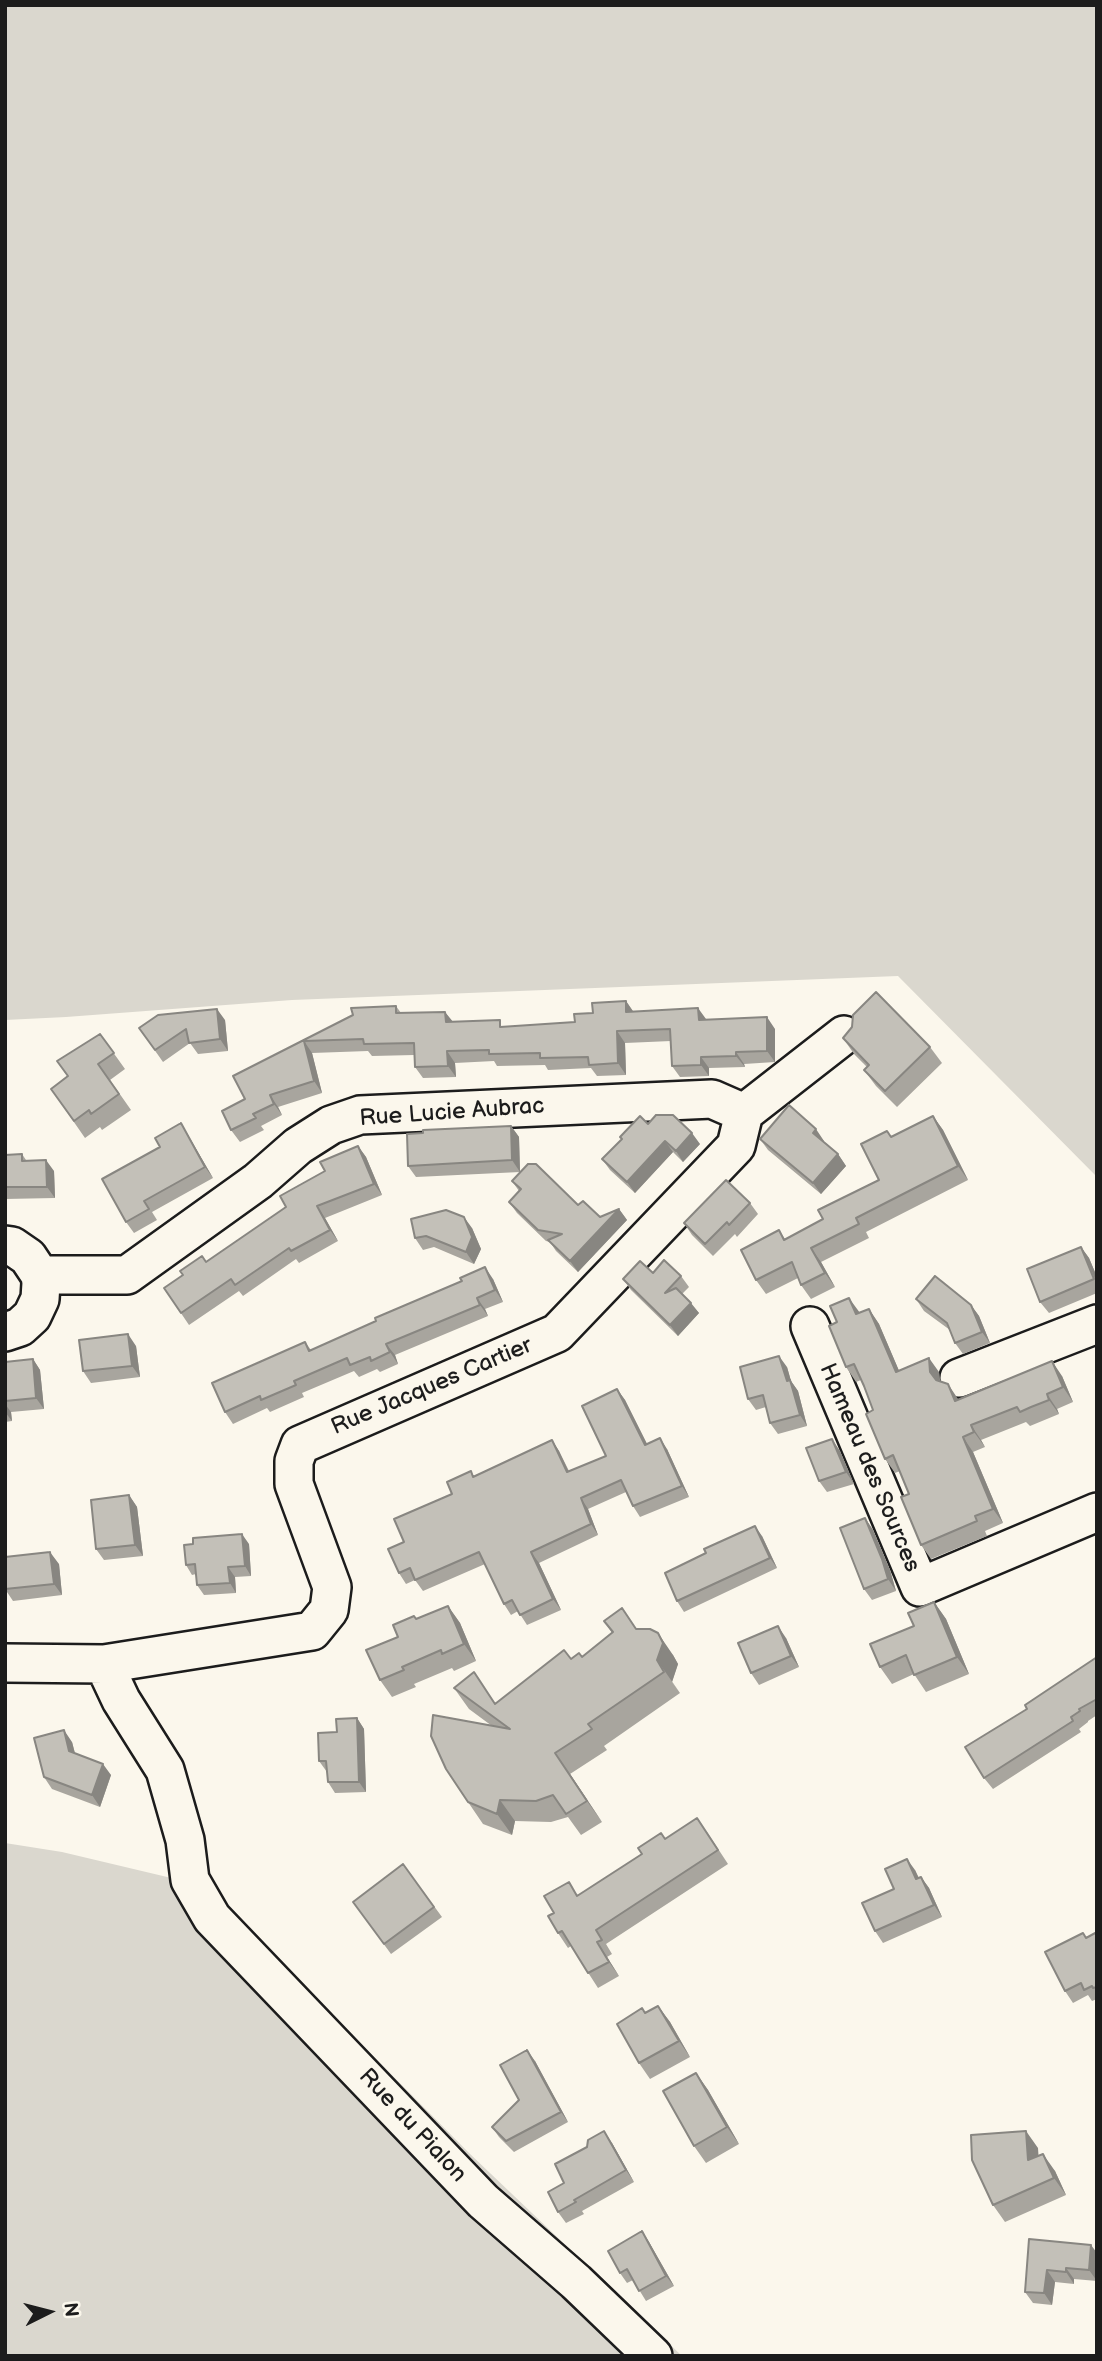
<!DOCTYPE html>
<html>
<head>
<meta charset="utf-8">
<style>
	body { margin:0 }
	#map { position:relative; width:1102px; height:2361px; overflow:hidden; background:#fbf7ec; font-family:"Balsamiq Sans",sans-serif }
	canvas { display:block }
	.frame { position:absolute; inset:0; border:7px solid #1c1c1c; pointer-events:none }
	.north { position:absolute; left:14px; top:2277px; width:70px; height:70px; -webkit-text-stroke:5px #fbf7ec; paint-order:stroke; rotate:84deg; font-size:19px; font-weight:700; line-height:28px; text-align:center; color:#1c1c1c }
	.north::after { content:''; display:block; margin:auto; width:24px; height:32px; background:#1c1c1c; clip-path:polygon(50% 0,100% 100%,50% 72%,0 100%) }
</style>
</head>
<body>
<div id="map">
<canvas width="1102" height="2361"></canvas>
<div class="frame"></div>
<div class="north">N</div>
</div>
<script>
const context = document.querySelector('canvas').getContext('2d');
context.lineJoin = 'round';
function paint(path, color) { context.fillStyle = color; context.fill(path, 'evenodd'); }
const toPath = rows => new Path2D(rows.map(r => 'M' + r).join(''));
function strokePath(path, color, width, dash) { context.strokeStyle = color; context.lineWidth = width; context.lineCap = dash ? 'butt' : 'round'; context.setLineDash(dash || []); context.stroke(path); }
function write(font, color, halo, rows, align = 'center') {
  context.font = font + ' "Balsamiq Sans",sans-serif'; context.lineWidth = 7; context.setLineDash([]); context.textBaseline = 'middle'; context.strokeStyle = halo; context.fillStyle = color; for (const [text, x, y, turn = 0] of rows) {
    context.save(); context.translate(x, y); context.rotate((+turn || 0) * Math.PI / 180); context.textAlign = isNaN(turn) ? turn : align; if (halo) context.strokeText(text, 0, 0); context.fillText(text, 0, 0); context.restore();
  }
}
const green = toPath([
	[5,5,1097,5,1097,1177,898,976,292,1000,66,1017,5,1020],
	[5,1843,62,1852,205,1886,469,2153,682,2356,5,2356]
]);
const minor = toPath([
	[5,1245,12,1246,28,1257,40,1275,41,1283,40,1299,32,1316,20,1327,5,1332],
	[40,1275,127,1275,258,1181,298,1146,331,1125,360,1115,712,1099,744,1113],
	[810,1326,920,1587,1097,1512],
	[959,1378,1097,1324],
	[5,1663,104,1664,121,1700,165,1770,185,1840,190,1880,212,1918,483,2201,576,2282,653,2356],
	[104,1664,312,1631,329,1610,332,1587,294,1484,294,1461,300,1445,557,1333,736,1146,744,1113,844,1035]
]);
const wall = toPath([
	[626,1001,633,1011,775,1029,775,1062,744,1064,745,1067,709,1068,709,1076,680,1077,672,1066,671,1041,625,1043,626,1075,597,1076,591,1068,548,1070,545,1065,497,1066,494,1061,455,1063,456,1077,423,1078,415,1067,414,1055,372,1056,368,1051,312,1053,322,1093,278,1107,282,1115,261,1126,264,1130,240,1142,231,1130,245,1099,233,1076,353,1015,396,1006,401,1013,445,1012,452,1022,504,1027,575,1022,593,1013],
	[225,1020,228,1051,198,1054,190,1043,163,1062,139,1028],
	[100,1034,125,1069,110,1080,131,1110,102,1130,100,1127,85,1138,51,1089,67,1076,57,1061],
	[843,1038,930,1047,942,1063,897,1107,876,1086,864,1070,867,1067,854,1054],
	[933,1116,943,1130,968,1180,866,1232,869,1238,821,1262,835,1287,811,1299,801,1285,798,1278,766,1294,756,1280,779,1230,785,1239,823,1219,879,1180,891,1137],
	[181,1123,188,1135,213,1178,152,1212,157,1220,134,1233,126,1222],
	[648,1124,700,1144,683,1162,673,1152,635,1193,610,1170,602,1159],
	[511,1126,519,1137,520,1172,416,1177,408,1166,423,1133],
	[760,1139,824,1141,823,1141,838,1154,846,1166,821,1194,768,1150],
	[358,1146,366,1157,382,1195,325,1218,338,1241,299,1263,296,1259,243,1296,239,1291,189,1325,164,1288,206,1262,286,1207,325,1171],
	[22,1154,26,1160,54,1171,55,1198,5,1199,5,1155],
	[512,1181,578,1205,600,1217,619,1209,627,1220,578,1272,556,1251,550,1242,546,1241,517,1213,509,1202,519,1191],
	[750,1203,758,1214,737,1237,735,1234,713,1256,692,1235,684,1223],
	[472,1228,481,1249,474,1264,434,1247,423,1250,415,1238],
	[1081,1247,1089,1258,1097,1277,1097,1293,1049,1313,1040,1302],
	[653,1273,681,1276,689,1287,682,1294,699,1313,678,1336,631,1290,623,1279],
	[493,1279,503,1302,485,1309,488,1316,395,1355,398,1364,380,1372,377,1369,359,1377,354,1371,302,1393,304,1397,270,1412,267,1408,233,1424,225,1412,305,1342,311,1350],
	[916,1299,971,1305,979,1316,990,1343,963,1354,955,1343,950,1330,924,1311],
	[869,1309,879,1324,899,1371,939,1372,940,1381,958,1400,1062,1376,1073,1402,1057,1409,1059,1414,1030,1426,1026,1422,981,1440,985,1447,973,1452,1003,1523,985,1531,987,1536,931,1559,921,1545,909,1494,900,1471,895,1473,885,1459,873,1410,861,1380,856,1382,846,1367,837,1322],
	[136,1346,140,1377,91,1383,83,1371],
	[33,1359,40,1370,44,1409,11,1412,12,1421,5,1422,5,1362],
	[787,1367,791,1381,798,1391,807,1426,778,1434,770,1423,766,1407,756,1410,748,1399],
	[617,1389,625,1400,647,1444,667,1449,689,1497,640,1517,633,1506,626,1492,588,1509,598,1535,539,1563,561,1610,527,1625,518,1611,511,1615,504,1604,485,1564,423,1591,415,1580,406,1584,399,1573,404,1542,474,1476,552,1440,559,1451,569,1471,606,1456],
	[840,1451,854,1484,827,1492,819,1481],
	[129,1495,137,1507,143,1556,104,1560,96,1549],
	[865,1518,873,1530,890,1570,896,1591,872,1600,864,1589],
	[762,1536,777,1568,684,1612,677,1601],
	[249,1544,251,1576,235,1577,236,1593,204,1595,197,1585,196,1574,192,1575,186,1565],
	[59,1564,62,1595,13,1601,5,1589],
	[934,1602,946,1619,969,1674,926,1692,914,1674,892,1684,880,1667],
	[448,1606,460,1623,476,1661,454,1671,452,1668,414,1684,416,1687,392,1697,380,1680,398,1637,414,1616,416,1619],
	[604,1621,637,1629,673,1655,678,1664,672,1682,680,1693,604,1746,607,1750,570,1774,602,1822,581,1835,568,1817,551,1822,515,1821,512,1835,483,1824,468,1802,492,1726,469,1709,454,1688,495,1704,571,1659,582,1657,612,1633],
	[786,1638,799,1667,759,1685,751,1673],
	[1097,1657,1097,1715,1088,1721,1088,1722,1079,1729,1081,1732,993,1789,984,1778,1027,1709],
	[357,1718,364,1729,366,1792,335,1793,328,1782,327,1772,319,1761],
	[72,1742,75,1753,111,1775,100,1807,52,1789,44,1777],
	[707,1832,728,1864,606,1944,612,1954,607,1957,619,1976,598,1988,571,1946,568,1948,558,1933,554,1913,665,1839],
	[403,1864,442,1917,391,1954,353,1902],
	[915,1870,919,1878,921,1877,929,1888,942,1917,883,1943,875,1931,894,1889],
	[1097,1932,1097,1999,1092,2001,1088,1995,1073,2003,1065,1991,1087,1937],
	[658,2006,670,2022,690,2057,650,2079,639,2063,646,2013],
	[535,2061,568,2122,514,2152,499,2137,492,2127,519,2100],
	[696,2073,708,2090,739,2144,706,2163,694,2146],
	[612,2143,634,2182,582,2211,584,2214,566,2223,558,2212,564,2183],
	[1038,2148,1038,2156,1055,2171,1066,2195,1005,2222,993,2205],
	[642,2231,649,2242,674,2286,646,2301,633,2280,627,2283,620,2273],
	[1029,2239,1097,2253,1097,2281,1074,2279,1074,2284,1055,2282,1052,2305,1033,2303,1025,2292]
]);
const shadedWall = toPath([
	[626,1001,634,1013,626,1012],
	[698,1008,706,1019,699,1020],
	[217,1009,225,1020,228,1051,220,1039],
	[445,1012,454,1023,446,1022],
	[767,1017,775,1029,775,1062,767,1051],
	[617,1031,625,1043,626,1075,618,1063],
	[304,1041,312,1053,322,1093,314,1081],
	[447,1051,455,1063,456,1077,448,1066],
	[736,1052,744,1064,745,1067,736,1056],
	[701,1057,709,1068,709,1076,701,1065],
	[270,1095,278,1107,282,1115,274,1104],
	[933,1116,943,1130,968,1180,958,1166],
	[181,1123,188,1135,213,1178,205,1167],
	[511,1126,519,1137,520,1172,512,1160],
	[816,1129,824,1141,821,1144,813,1133],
	[692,1133,700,1144,683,1162,676,1151],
	[665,1141,673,1152,635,1193,627,1182],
	[358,1146,366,1157,382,1195,374,1184],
	[838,1154,846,1166,821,1194,813,1183],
	[46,1160,54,1171,55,1198,47,1187],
	[317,1206,325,1218,338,1241,330,1230],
	[619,1209,627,1220,578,1272,570,1261],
	[464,1217,472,1228,481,1249,474,1264,466,1252],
	[1081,1247,1089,1258,1097,1277,1097,1283],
	[811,1248,821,1262,835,1287,825,1273],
	[485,1267,493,1279,503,1302,495,1290],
	[477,1298,485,1309,488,1316,480,1305],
	[849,1298,860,1313,856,1314],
	[691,1303,699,1313,678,1336,670,1325],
	[971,1305,979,1316,990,1343,982,1332],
	[869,1309,879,1324,906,1387,896,1372],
	[128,1334,136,1346,140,1377,132,1366],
	[386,1344,395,1355,398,1364,390,1352],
	[779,1356,787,1367,791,1381,798,1391,807,1426,800,1415,787,1381],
	[929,1358,939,1372,940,1386,930,1372],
	[33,1359,40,1370,44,1409,36,1398],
	[1052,1361,1062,1376,1073,1402,1063,1387],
	[948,1384,958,1399,965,1416,955,1401],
	[617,1389,625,1400,653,1456,645,1445],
	[1047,1394,1057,1409,1059,1414,1049,1400],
	[5,1404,11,1412,12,1421,5,1412],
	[971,1425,981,1440,985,1447,974,1432],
	[963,1437,973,1452,1003,1523,993,1509],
	[660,1438,667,1449,689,1497,682,1486],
	[832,1439,840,1451,854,1484,846,1472],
	[552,1440,559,1451,574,1483,567,1472],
	[129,1495,137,1507,143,1556,135,1545],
	[581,1498,588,1509,598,1535,591,1524],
	[865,1518,873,1530,890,1570,896,1591,888,1579],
	[755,1526,762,1536,777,1568,770,1558],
	[242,1534,249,1544,251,1576,245,1566],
	[50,1552,59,1564,62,1595,54,1584],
	[531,1552,539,1563,561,1610,553,1599],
	[228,1567,235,1577,236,1593,230,1583],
	[934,1602,946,1619,969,1674,957,1657],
	[448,1606,460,1623,476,1661,464,1644],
	[778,1626,786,1638,799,1667,791,1656],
	[658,1633,673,1655,678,1664,672,1682,680,1693,657,1660],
	[357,1718,364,1729,366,1792,359,1782],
	[64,1730,72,1742,77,1762,69,1751],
	[555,1753,570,1774,602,1822,587,1801],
	[103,1764,111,1775,100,1807,92,1795],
	[500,1800,515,1821,512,1835,497,1814],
	[907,1859,915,1870,924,1890,916,1879],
	[921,1877,929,1888,942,1917,934,1905],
	[597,1942,607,1957,619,1976,609,1962],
	[658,2006,670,2022,690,2057,679,2041],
	[527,2050,535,2061,568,2122,561,2112],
	[696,2073,708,2090,739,2144,727,2127],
	[604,2131,612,2143,634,2182,626,2170],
	[1026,2131,1038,2148,1040,2178,1028,2160],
	[1043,2154,1055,2171,1066,2195,1054,2178],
	[642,2231,649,2242,674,2286,666,2276],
	[1091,2245,1097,2253,1097,2281,1089,2270],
	[1066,2268,1074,2279,1074,2284,1066,2272],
	[1047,2270,1055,2282,1052,2305,1044,2293]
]);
const building = toPath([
	[876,992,930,1047,885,1091,864,1070,869,1065,843,1038,852,1027,853,1015,876,992],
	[626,1001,626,1012,698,1008,699,1020,767,1017,767,1051,736,1052,736,1056,701,1057,701,1065,672,1066,670,1029,617,1031,618,1063,589,1065,588,1057,540,1058,540,1053,489,1054,489,1050,447,1051,448,1066,415,1067,414,1043,364,1044,363,1039,304,1041,314,1081,270,1095,274,1104,253,1114,256,1118,231,1130,222,1111,245,1099,233,1076,353,1015,351,1008,396,1006,396,1013,445,1012,446,1022,500,1020,500,1027,575,1022,574,1014,593,1013,592,1003,626,1001],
	[217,1009,220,1039,189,1043,186,1029,155,1050,139,1028,158,1015,217,1009],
	[100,1034,114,1053,98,1064,119,1094,91,1114,89,1110,74,1121,51,1089,68,1076,57,1061,100,1034],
	[789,1105,816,1129,813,1133,838,1154,813,1183,760,1139,789,1105],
	[656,1115,673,1115,692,1133,676,1151,665,1141,627,1182,602,1159,622,1139,620,1137,640,1116,648,1124,656,1115],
	[933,1116,958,1166,856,1218,859,1224,811,1248,825,1273,801,1285,792,1262,756,1280,741,1250,779,1230,784,1240,823,1219,818,1210,879,1180,861,1144,887,1131,891,1137,933,1116],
	[181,1123,205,1167,144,1201,149,1209,126,1222,102,1179,160,1147,155,1138,181,1123],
	[511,1126,512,1160,408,1166,407,1134,423,1133,423,1130,511,1126],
	[358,1146,374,1184,317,1206,330,1230,291,1251,289,1248,235,1285,231,1279,181,1313,164,1288,183,1275,180,1271,202,1256,206,1262,286,1207,280,1196,325,1171,320,1162,358,1146],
	[22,1154,22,1161,46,1160,47,1187,5,1187,5,1155,22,1154],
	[528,1164,536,1164,578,1205,583,1201,600,1217,619,1209,570,1261,548,1240,562,1234,538,1230,509,1202,521,1189,512,1181,528,1164],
	[726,1180,750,1203,729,1225,727,1222,705,1244,684,1223,726,1180],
	[446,1210,464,1217,472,1237,466,1252,426,1236,415,1238,411,1219,446,1210],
	[1081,1247,1094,1279,1040,1302,1027,1269,1081,1247],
	[664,1260,681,1276,665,1293,676,1288,691,1303,670,1325,623,1279,640,1261,653,1273,664,1260],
	[485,1267,495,1290,477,1298,480,1305,386,1344,390,1352,371,1361,370,1357,350,1365,347,1358,294,1381,296,1385,261,1400,260,1396,225,1412,212,1383,305,1342,309,1351,376,1321,375,1318,462,1281,460,1278,485,1267],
	[935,1276,971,1305,982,1332,955,1343,947,1323,916,1299,935,1276],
	[849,1298,856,1314,869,1309,896,1372,929,1358,930,1372,936,1380,948,1384,955,1401,1052,1361,1063,1387,1047,1394,1049,1400,1031,1407,1020,1412,1017,1407,971,1425,974,1432,963,1437,993,1509,975,1516,977,1521,921,1545,901,1497,909,1494,893,1455,885,1459,866,1414,873,1410,864,1386,854,1364,846,1367,829,1326,837,1322,830,1306,849,1298],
	[128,1334,132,1366,83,1371,79,1340,128,1334],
	[779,1356,787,1381,790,1380,800,1415,770,1423,763,1395,748,1399,740,1367,779,1356],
	[33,1359,36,1398,5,1401,5,1362,33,1359],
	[617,1389,645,1445,660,1438,682,1486,633,1506,621,1480,581,1498,591,1524,531,1552,553,1599,520,1615,512,1600,504,1604,479,1552,415,1580,410,1568,399,1573,388,1549,404,1542,394,1519,452,1494,447,1482,471,1471,473,1477,552,1440,567,1472,606,1456,582,1406,617,1389],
	[832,1439,846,1472,819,1481,806,1448,832,1439],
	[129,1495,135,1545,96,1549,91,1500,129,1495],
	[865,1518,882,1559,888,1579,864,1589,840,1528,865,1518],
	[755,1526,770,1558,677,1601,665,1573,706,1553,704,1549,755,1526],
	[242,1534,245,1566,228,1567,230,1583,197,1585,195,1564,186,1565,184,1545,193,1544,193,1538,242,1534],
	[50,1552,54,1584,5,1589,5,1557,50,1552],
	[934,1602,957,1657,914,1675,906,1655,880,1667,870,1644,914,1626,908,1613,934,1602],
	[448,1606,464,1644,442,1654,441,1650,402,1667,404,1670,380,1680,366,1650,398,1637,393,1625,414,1616,416,1619,448,1606],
	[622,1608,636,1629,650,1629,658,1633,663,1643,657,1660,664,1672,588,1724,592,1729,555,1753,587,1801,566,1814,553,1795,536,1801,500,1800,497,1814,468,1802,446,1769,431,1736,433,1715,510,1729,454,1688,474,1672,495,1704,564,1650,571,1659,579,1653,582,1657,613,1632,604,1621,622,1608],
	[778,1626,791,1656,751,1673,738,1643,778,1626],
	[1097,1657,1097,1699,1079,1709,1080,1711,1071,1717,1073,1721,984,1778,965,1747,1027,1709,1025,1705,1097,1657],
	[357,1718,359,1782,328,1782,326,1761,319,1761,318,1733,337,1732,336,1719,357,1718],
	[64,1730,69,1751,103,1764,92,1795,44,1777,34,1738,64,1730],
	[697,1818,718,1850,596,1930,602,1940,597,1942,609,1962,588,1973,562,1931,558,1933,548,1916,554,1913,544,1896,569,1882,577,1896,642,1854,638,1848,661,1833,665,1839,697,1818],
	[907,1859,916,1879,921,1877,934,1905,875,1931,862,1903,894,1889,885,1869,907,1859],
	[403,1864,434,1907,384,1944,353,1902,403,1864],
	[1097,1932,1097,1987,1093,1988,1092,1986,1084,1990,1081,1983,1065,1991,1045,1952,1083,1933,1086,1938,1097,1932],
	[658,2006,679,2041,639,2063,617,2024,642,2008,645,2013,658,2006],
	[527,2050,561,2112,506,2141,492,2127,519,2100,500,2065,527,2050],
	[696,2073,727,2127,694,2146,663,2091,696,2073],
	[604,2131,626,2170,574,2200,576,2202,558,2212,548,2192,564,2183,555,2164,587,2147,588,2140,604,2131],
	[1026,2131,1028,2160,1043,2154,1054,2178,993,2205,972,2160,971,2135,1026,2131],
	[642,2231,666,2276,639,2291,627,2269,620,2273,608,2251,642,2231],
	[1029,2239,1091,2245,1089,2270,1066,2268,1066,2272,1047,2270,1044,2293,1025,2292,1029,2239]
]);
const streetNames = [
	["Rue Lucie Aubrac",452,1113,-4],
	["Rue Jacques Cartier",432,1387,-23],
	["Hameau des Sources",869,1468,67],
	["Rue du Pialon",412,2126,47]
];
paint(green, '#dad7ce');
strokePath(minor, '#1c1c1c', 42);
strokePath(minor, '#fbf7ec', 37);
paint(wall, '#a8a59e');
paint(shadedWall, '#888681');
paint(building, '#c3c0b8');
strokePath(building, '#888681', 2);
write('23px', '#1c1c1c', '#fbf7ec', streetNames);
</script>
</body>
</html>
